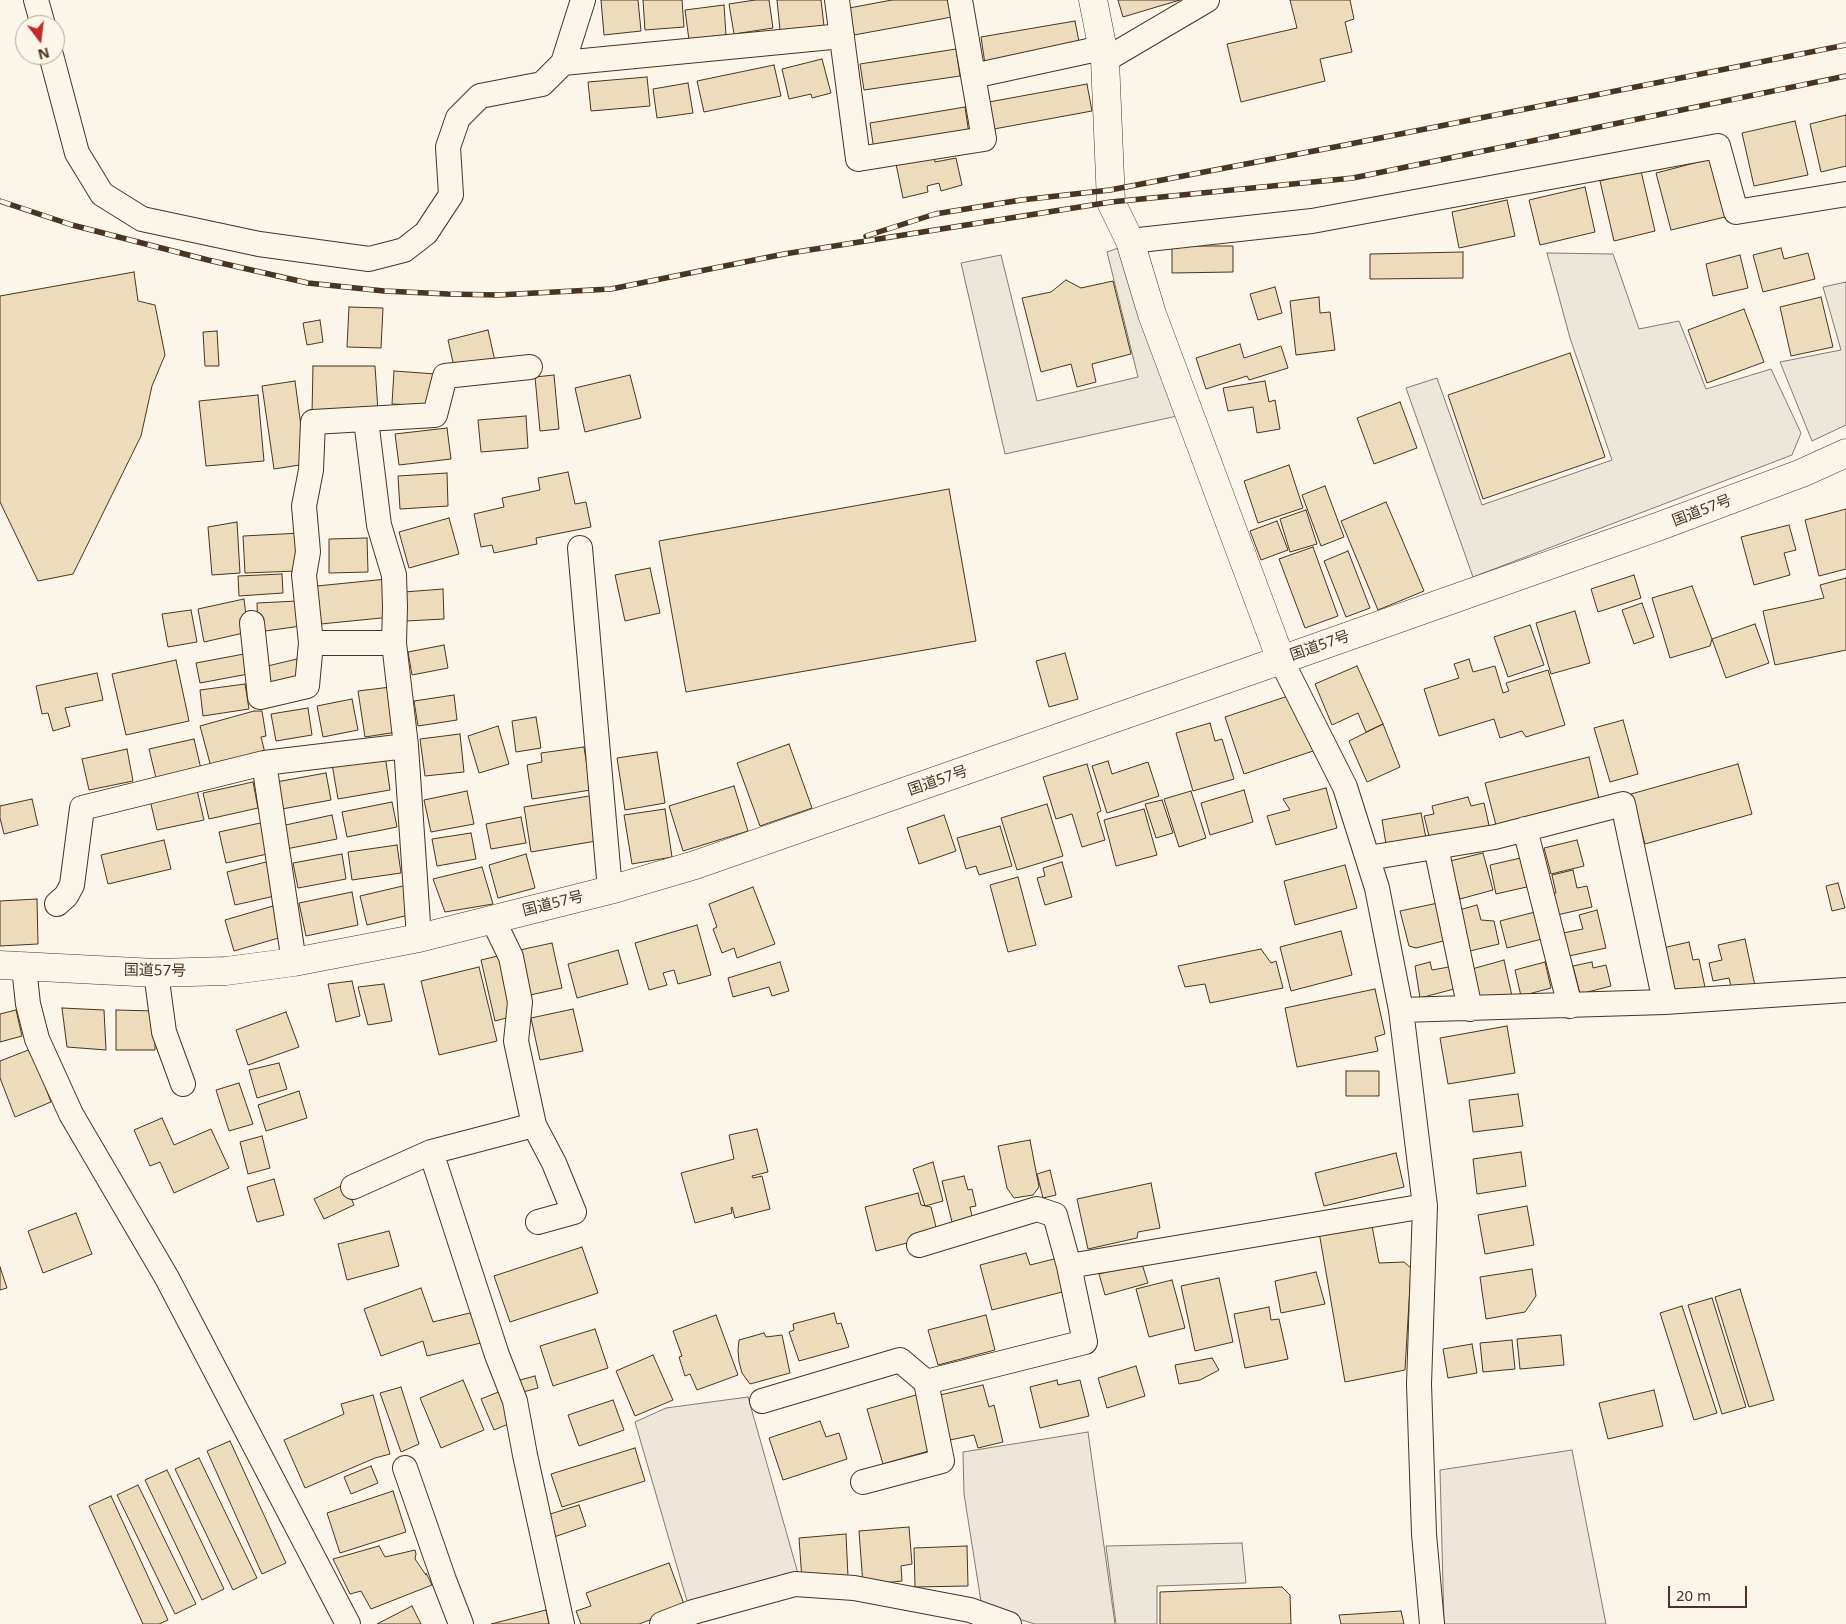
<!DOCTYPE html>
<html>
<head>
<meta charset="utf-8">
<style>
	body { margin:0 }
	#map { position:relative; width:1846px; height:1624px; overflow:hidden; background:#fbf6e9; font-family:"Noto Sans",sans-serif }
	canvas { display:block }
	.north { position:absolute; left:15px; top:15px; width:50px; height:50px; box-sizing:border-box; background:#fbf6e9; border:1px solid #b4a999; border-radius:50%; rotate:165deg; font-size:14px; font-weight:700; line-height:20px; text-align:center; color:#4a3520 }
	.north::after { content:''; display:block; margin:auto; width:18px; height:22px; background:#c62828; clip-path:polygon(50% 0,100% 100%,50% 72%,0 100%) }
	.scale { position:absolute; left:1668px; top:1586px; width:79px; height:22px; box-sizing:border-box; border:2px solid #4a3520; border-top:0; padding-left:6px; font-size:15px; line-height:18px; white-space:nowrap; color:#4a3520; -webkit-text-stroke:4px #fbf6e9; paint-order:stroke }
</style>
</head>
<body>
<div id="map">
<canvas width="1846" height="1624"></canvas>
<div class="north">N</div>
<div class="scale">20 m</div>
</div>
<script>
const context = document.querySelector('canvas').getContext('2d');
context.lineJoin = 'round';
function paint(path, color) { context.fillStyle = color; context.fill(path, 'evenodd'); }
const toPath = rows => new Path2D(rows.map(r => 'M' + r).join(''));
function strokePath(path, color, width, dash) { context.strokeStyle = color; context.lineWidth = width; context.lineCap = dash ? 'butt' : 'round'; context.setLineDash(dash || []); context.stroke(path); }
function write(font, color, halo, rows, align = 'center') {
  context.font = font + ' "Noto Sans","Noto Sans JP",sans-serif'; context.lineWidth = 4; context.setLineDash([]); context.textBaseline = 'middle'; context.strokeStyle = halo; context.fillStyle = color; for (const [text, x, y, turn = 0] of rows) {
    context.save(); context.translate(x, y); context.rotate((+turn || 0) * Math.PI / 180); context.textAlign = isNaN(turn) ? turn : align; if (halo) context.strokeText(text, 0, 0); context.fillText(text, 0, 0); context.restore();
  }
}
const green = toPath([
	[748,1397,799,1577,687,1601,635,1422,666,1408,748,1397],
	[1088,1432,1115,1624,1035,1624,982,1608,964,1494,963,1452,1088,1432],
	[1572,1450,1606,1624,1444,1624,1440,1470,1572,1450]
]);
const parking = toPath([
	[1121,247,1177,416,1005,454,961,263,1001,255,1037,401,1138,377,1107,252,1121,247],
	[1547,253,1613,254,1639,329,1679,321,1706,389,1771,369,1801,433,1792,455,1473,577,1406,388,1437,378,1482,505,1612,460,1570,338,1547,253],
	[1846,282,1846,425,1812,441,1780,362,1841,350,1823,287,1846,282],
	[1242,1543,1246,1583,1157,1586,1157,1624,1116,1624,1106,1546,1242,1543]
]);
const building = toPath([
	[601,0,638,0,641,31,604,35,601,0],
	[643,0,682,0,684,27,645,30,643,0],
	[755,0,769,0,773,28,734,34,729,4,755,0],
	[777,0,821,0,824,26,780,30,777,0],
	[892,0,949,0,952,17,854,35,849,8,892,0],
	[1118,0,1180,0,1123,17,1118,0],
	[1290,0,1350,0,1354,19,1345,22,1352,52,1320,59,1325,81,1241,102,1227,44,1297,28,1290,0],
	[724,5,726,35,689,40,685,10,724,5],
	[1075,21,1080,47,985,64,981,37,1075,21],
	[956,49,960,76,864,90,860,64,956,49],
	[822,59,831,93,812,98,811,94,789,99,782,69,822,59],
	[774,65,781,96,704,112,697,81,774,65],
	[647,77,650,106,591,111,588,82,647,77],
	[688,83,693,113,657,118,653,89,688,83],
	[1087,84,1092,111,994,129,989,102,1087,84],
	[965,107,969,134,874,150,870,123,965,107],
	[1846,115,1846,166,1821,172,1810,124,1846,115],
	[1795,121,1808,175,1754,186,1742,133,1795,121],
	[934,156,935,162,956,158,962,185,941,191,939,183,927,186,928,192,903,198,896,164,934,156],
	[1710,159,1725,217,1671,230,1656,173,1710,159],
	[1641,171,1655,231,1614,241,1600,181,1641,171],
	[1585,187,1595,232,1540,245,1529,200,1585,187],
	[1507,200,1515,236,1459,248,1452,212,1507,200],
	[1172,246,1233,246,1233,272,1172,273,1172,246],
	[1781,248,1784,259,1808,253,1815,279,1763,292,1753,255,1781,248],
	[1463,252,1463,278,1370,279,1370,254,1463,252],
	[1740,255,1748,288,1713,296,1706,264,1740,255],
	[134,272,138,301,155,305,165,355,152,386,141,436,73,574,38,581,0,502,0,296,134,272],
	[1066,280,1081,288,1113,281,1131,354,1092,364,1096,382,1077,387,1071,364,1041,372,1022,298,1051,292,1066,280],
	[1275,287,1282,313,1258,320,1250,294,1275,287],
	[1319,297,1320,313,1330,312,1335,350,1296,355,1290,301,1319,297],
	[1821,297,1833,347,1791,356,1780,307,1821,297],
	[349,307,383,308,381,348,347,347,349,307],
	[1744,309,1764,362,1707,383,1688,330,1744,309],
	[320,320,323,342,307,345,303,323,320,320],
	[488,330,495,361,455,371,448,340,488,330],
	[217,331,219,366,205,366,203,332,217,331],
	[1240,344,1244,358,1281,346,1288,368,1249,380,1247,376,1206,389,1196,358,1240,344],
	[1570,353,1605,457,1483,499,1448,395,1570,353],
	[313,366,375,366,378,411,312,414,313,366],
	[394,371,436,374,434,406,392,404,394,371],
	[554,375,559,429,540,431,535,377,554,375],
	[630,375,641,418,585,432,575,388,630,375],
	[295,381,306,464,274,469,262,386,295,381],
	[1265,381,1269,402,1275,400,1280,429,1257,433,1253,407,1228,411,1223,388,1265,381],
	[258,395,264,461,206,466,199,401,258,395],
	[1400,402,1417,448,1374,464,1357,418,1400,402],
	[526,416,528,448,481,452,478,420,526,416],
	[447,428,451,459,399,465,395,434,447,428],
	[1289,465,1303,508,1258,523,1244,481,1289,465],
	[568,472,575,504,586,502,591,527,536,538,537,544,494,553,492,545,481,547,474,514,504,507,502,498,540,490,538,478,568,472],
	[447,473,448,506,400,509,398,476,447,473],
	[1325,486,1344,537,1321,546,1302,495,1325,486],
	[949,489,976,641,686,692,659,541,949,489],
	[1386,502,1424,591,1378,610,1341,521,1386,502],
	[1846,509,1846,569,1819,576,1805,520,1846,509],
	[1306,510,1317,544,1290,552,1280,519,1306,510],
	[449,518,459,554,409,568,399,532,449,518],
	[1277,521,1288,550,1261,560,1250,531,1277,521],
	[237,522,240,573,212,575,208,527,237,522],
	[1789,525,1796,550,1784,553,1790,575,1754,585,1741,537,1789,525],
	[301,533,296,571,245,573,243,536,301,533],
	[367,538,368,572,329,573,329,539,367,538],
	[1313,547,1338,616,1305,628,1279,559,1313,547],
	[1348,551,1370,608,1346,617,1324,561,1348,551],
	[650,568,660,613,625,621,615,575,650,568],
	[282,574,283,593,239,596,238,576,282,574],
	[1634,575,1641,598,1598,612,1591,589,1634,575],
	[1846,578,1846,650,1775,665,1763,611,1824,598,1820,585,1846,578],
	[387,579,391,617,321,624,317,586,387,579],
	[1692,586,1712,639,1710,646,1670,658,1652,598,1692,586],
	[443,589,444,619,406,621,404,592,443,589],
	[244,599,248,632,204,642,198,609,244,599],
	[298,601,301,626,258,632,257,603,298,601],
	[1642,603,1654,637,1634,644,1622,610,1642,603],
	[191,610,197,642,168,647,162,614,191,610],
	[1575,611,1590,663,1551,674,1536,623,1575,611],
	[1755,624,1769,663,1726,678,1712,639,1755,624],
	[1530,625,1544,665,1508,677,1494,637,1530,625],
	[444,645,448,668,412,675,408,652,444,645],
	[1065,653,1078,699,1049,707,1036,661,1065,653],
	[244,654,248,674,200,683,196,663,244,654],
	[297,659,302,681,264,690,259,668,297,659],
	[1469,659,1473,672,1495,666,1503,693,1509,691,1506,683,1548,670,1565,725,1526,737,1522,731,1500,738,1494,719,1439,736,1424,689,1459,678,1454,664,1469,659],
	[176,660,189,721,126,735,112,674,176,660],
	[1357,666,1383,724,1366,732,1358,713,1332,725,1315,684,1357,666],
	[97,673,103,700,65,708,70,726,53,731,48,713,42,714,36,686,97,673],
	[245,684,249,709,203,716,200,690,245,684],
	[391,687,397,732,365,737,358,691,391,687],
	[1294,694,1313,751,1244,774,1225,717,1294,694],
	[454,695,457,720,418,726,414,701,454,695],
	[352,699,358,730,323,737,317,706,352,699],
	[308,708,312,735,276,741,271,714,308,708],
	[254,711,262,711,266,736,261,737,265,753,211,767,200,726,254,711],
	[536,717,541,748,516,752,512,721,536,717],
	[1623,720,1638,774,1610,782,1594,728,1623,720],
	[1210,723,1215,741,1222,739,1234,779,1193,791,1176,733,1210,723],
	[1383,724,1400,767,1367,782,1349,741,1383,724],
	[498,726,509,764,479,773,468,736,498,726],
	[460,734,464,772,425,776,420,739,460,734],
	[194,739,201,769,156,778,149,749,194,739],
	[789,744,812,808,760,826,737,763,789,744],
	[584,747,591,790,532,799,527,765,542,762,541,753,584,747],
	[127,749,133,781,89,790,82,759,127,749],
	[657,752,665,803,625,810,617,758,657,752],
	[385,755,390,790,338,799,332,764,385,755],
	[1589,757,1600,803,1497,829,1485,783,1589,757],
	[1108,761,1112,774,1148,762,1159,796,1107,813,1092,766,1108,761],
	[1087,764,1101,811,1097,813,1105,840,1082,847,1072,814,1056,819,1043,777,1087,764],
	[1738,764,1752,814,1645,844,1631,794,1738,764],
	[326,773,331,800,282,809,276,782,326,773],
	[253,782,258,808,209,819,203,793,253,782],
	[734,786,748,831,683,851,669,806,734,786],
	[1326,788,1337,828,1276,845,1267,816,1290,810,1283,799,1326,788],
	[197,790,204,820,157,830,150,800,197,790],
	[1244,790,1253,822,1210,835,1201,803,1244,790],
	[467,791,474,824,431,832,424,800,467,791],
	[1191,791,1206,838,1179,847,1164,799,1191,791],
	[595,795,614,838,531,852,524,807,595,795],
	[1468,797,1471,806,1484,803,1490,830,1431,844,1424,816,1434,814,1432,806,1468,797],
	[32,799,38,825,4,834,0,818,0,806,32,799],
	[1162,800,1173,833,1156,838,1145,804,1162,800],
	[392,802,397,827,347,837,342,812,392,802],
	[1047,804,1063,856,1017,870,1001,818,1047,804],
	[665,809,672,857,632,864,624,815,665,809],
	[1144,809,1157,855,1116,866,1104,820,1144,809],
	[1421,813,1427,843,1387,850,1382,820,1421,813],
	[332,815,337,839,286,849,281,826,332,815],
	[944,815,956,851,919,864,907,828,944,815],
	[521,817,526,843,491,849,486,824,521,817],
	[265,822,272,853,226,863,219,832,265,822],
	[1000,826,1012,866,979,875,976,866,966,869,957,838,1000,826],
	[471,833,476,859,437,866,432,839,471,833],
	[164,840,171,869,108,884,101,855,164,840],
	[1577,840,1584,866,1551,874,1544,848,1577,840],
	[397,845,401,873,352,880,348,852,397,845],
	[1483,853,1493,890,1460,899,1450,861,1483,853],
	[342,854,346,879,298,888,293,863,342,854],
	[526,854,535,888,498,898,489,865,526,854],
	[1525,857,1531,886,1496,894,1490,865,1525,857],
	[270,861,279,895,235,905,227,872,270,861],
	[1062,862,1072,897,1045,905,1037,878,1045,876,1043,868,1062,862],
	[1345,865,1357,908,1295,925,1284,881,1345,865],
	[482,867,493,904,445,912,433,879,482,867],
	[1573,870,1577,888,1587,886,1592,907,1557,915,1552,894,1556,893,1552,875,1573,870],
	[1018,877,1036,945,1008,952,990,885,1018,877],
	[1838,883,1845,908,1832,911,1826,886,1838,883],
	[407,885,413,914,367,925,360,896,407,885],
	[753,887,775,944,737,958,734,948,722,953,713,929,717,927,709,904,753,887],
	[352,892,358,925,306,936,299,903,352,892],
	[37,899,38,944,0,946,0,901,37,899],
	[1438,903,1447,940,1416,948,1409,946,1400,911,1438,903],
	[1477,905,1481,920,1494,921,1499,944,1470,951,1459,910,1477,905],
	[273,906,282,937,234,951,225,920,273,906],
	[1597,910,1606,948,1569,956,1563,933,1583,929,1579,915,1597,910],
	[1535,912,1542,939,1507,948,1500,921,1535,912],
	[697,925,711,975,678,984,674,970,663,973,667,985,649,990,635,943,697,925],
	[1341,931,1352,975,1291,991,1280,947,1341,931],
	[1745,939,1755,986,1732,991,1729,978,1713,981,1709,963,1722,960,1718,945,1745,939],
	[1689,942,1693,960,1699,959,1706,992,1675,999,1663,948,1689,942],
	[552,943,562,988,530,995,520,950,552,943],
	[1261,949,1271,963,1276,961,1283,988,1210,1003,1205,984,1185,987,1178,966,1261,949],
	[618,950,628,984,577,998,568,964,618,950],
	[502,955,514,1016,495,1021,481,960,502,955],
	[1504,960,1512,996,1478,1001,1472,969,1504,960],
	[780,962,789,991,772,996,769,987,733,997,728,978,780,962],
	[1430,962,1432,970,1449,967,1454,989,1420,998,1415,966,1430,962],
	[1545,962,1551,988,1521,996,1515,970,1545,962],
	[1592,962,1593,968,1606,965,1611,986,1580,994,1573,966,1592,962],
	[479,967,497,1041,439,1055,421,981,479,967],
	[352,981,360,1016,336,1022,328,984,352,981],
	[384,984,392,1021,368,1025,358,987,384,984],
	[1375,989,1385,1034,1375,1037,1378,1051,1297,1067,1285,1008,1375,989],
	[62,1008,104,1010,106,1050,67,1047,62,1008],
	[573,1009,583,1051,540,1060,531,1018,573,1009],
	[16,1010,22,1036,0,1042,0,1014,16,1010],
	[116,1010,155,1011,155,1050,116,1050,116,1010],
	[286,1012,299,1047,248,1065,236,1030,286,1012],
	[1507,1026,1515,1073,1448,1084,1440,1038,1507,1026],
	[31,1049,51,1102,15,1117,0,1078,0,1061,31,1049],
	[279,1063,287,1089,257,1098,249,1070,279,1063],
	[1346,1071,1379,1071,1379,1096,1346,1096,1346,1071],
	[239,1083,253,1124,229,1131,216,1090,239,1083],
	[299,1091,307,1118,266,1131,258,1105,299,1091],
	[1518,1094,1523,1126,1473,1132,1469,1100,1518,1094],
	[162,1118,174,1145,211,1129,229,1168,174,1193,160,1162,150,1166,134,1130,162,1118],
	[757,1129,768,1172,752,1176,753,1178,762,1176,770,1209,735,1218,732,1207,731,1208,732,1213,695,1223,681,1173,734,1159,729,1135,757,1129],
	[262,1136,270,1168,248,1174,240,1142,262,1136],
	[1030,1140,1039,1187,1033,1195,1014,1198,1007,1188,998,1146,1030,1140],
	[1521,1152,1526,1186,1477,1194,1473,1159,1521,1152],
	[1396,1153,1404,1187,1324,1206,1315,1173,1396,1153],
	[933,1162,943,1201,925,1206,913,1169,933,1162],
	[1050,1170,1056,1195,1043,1198,1037,1174,1050,1170],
	[964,1176,968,1190,972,1189,976,1206,970,1207,973,1221,953,1226,942,1181,964,1176],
	[274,1179,284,1215,257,1222,247,1187,274,1179],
	[1151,1183,1160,1228,1138,1232,1137,1238,1088,1249,1077,1199,1151,1183],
	[345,1184,354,1205,324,1219,314,1199,345,1184],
	[918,1193,921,1205,931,1207,938,1235,876,1251,865,1207,918,1193],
	[1527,1206,1534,1245,1485,1254,1478,1215,1527,1206],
	[76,1213,92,1254,43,1273,28,1231,76,1213],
	[1372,1226,1379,1263,1404,1262,1411,1268,1405,1370,1345,1382,1319,1232,1372,1226],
	[389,1231,399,1266,347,1280,338,1244,389,1231],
	[582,1247,598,1293,510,1322,494,1276,582,1247],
	[1026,1253,1030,1265,1058,1258,1066,1291,992,1310,980,1265,1026,1253],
	[1142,1264,1148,1283,1105,1295,1099,1274,1142,1264],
	[0,1267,7,1288,0,1290,0,1267],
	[1532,1269,1536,1296,1525,1312,1486,1319,1480,1277,1532,1269],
	[1316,1272,1325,1304,1281,1313,1275,1281,1316,1272],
	[1219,1278,1233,1342,1195,1351,1181,1286,1219,1278],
	[1172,1280,1185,1328,1149,1337,1136,1289,1172,1280],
	[421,1288,433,1322,478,1311,485,1342,427,1356,423,1341,381,1356,364,1309,421,1288],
	[1740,1289,1774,1400,1749,1407,1715,1297,1740,1289],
	[1712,1298,1746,1407,1722,1414,1688,1305,1712,1298],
	[1682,1306,1717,1413,1694,1420,1660,1313,1682,1306],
	[1269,1307,1271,1320,1279,1319,1288,1359,1245,1368,1234,1314,1269,1307],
	[834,1313,837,1324,841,1323,849,1347,799,1361,789,1332,794,1330,793,1324,834,1313],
	[716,1315,738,1375,697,1390,690,1374,685,1376,679,1357,682,1356,673,1331,716,1315],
	[986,1315,995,1350,938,1365,928,1330,986,1315],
	[595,1329,608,1368,553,1386,540,1346,595,1329],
	[764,1333,766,1337,782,1335,790,1373,750,1384,742,1373,739,1362,738,1350,739,1340,764,1333],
	[1561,1335,1564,1365,1520,1369,1517,1339,1561,1335],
	[1512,1340,1515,1369,1483,1372,1480,1343,1512,1340],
	[1472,1344,1477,1373,1448,1378,1443,1349,1472,1344],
	[653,1355,673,1400,635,1416,616,1371,653,1355],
	[1212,1358,1219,1370,1200,1380,1179,1384,1175,1365,1212,1358],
	[1136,1366,1145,1396,1107,1408,1098,1378,1136,1366],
	[535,1376,538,1388,523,1392,520,1380,535,1376],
	[463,1380,484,1430,441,1448,420,1398,463,1380],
	[1057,1380,1058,1385,1080,1380,1089,1416,1040,1428,1030,1387,1057,1380],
	[983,1385,989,1407,994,1405,1003,1442,978,1448,974,1435,950,1440,940,1395,983,1385],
	[401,1387,419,1444,401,1452,380,1393,401,1387],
	[1654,1390,1663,1426,1608,1439,1599,1403,1654,1390],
	[501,1391,513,1422,494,1430,481,1399,501,1391],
	[373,1395,390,1454,375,1458,305,1488,284,1440,344,1414,341,1404,373,1395],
	[916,1395,932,1450,883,1464,867,1409,916,1395],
	[613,1400,624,1430,579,1446,568,1415,613,1400],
	[820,1421,826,1437,839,1433,847,1459,783,1480,769,1438,820,1421],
	[230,1441,286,1563,262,1574,207,1451,230,1441],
	[635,1448,645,1481,562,1507,551,1474,635,1448],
	[199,1458,257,1578,233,1590,175,1469,199,1458],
	[371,1466,378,1483,351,1494,344,1477,371,1466],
	[167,1470,224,1589,202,1600,145,1480,167,1470],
	[138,1485,196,1604,175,1614,117,1495,138,1485],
	[393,1491,406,1532,340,1553,327,1513,393,1491],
	[111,1496,168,1620,159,1624,143,1624,89,1506,111,1496],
	[579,1505,586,1526,554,1537,547,1515,579,1505],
	[909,1527,912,1564,901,1566,902,1581,863,1585,859,1531,909,1527],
	[846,1534,848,1577,802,1580,799,1538,846,1534],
	[379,1546,385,1557,415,1550,416,1554,415,1559,426,1575,426,1573,432,1585,371,1609,361,1591,350,1594,333,1559,379,1546],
	[967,1546,968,1586,915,1587,914,1548,967,1546],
	[669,1563,685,1607,639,1624,581,1624,576,1611,591,1606,586,1593,669,1563],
	[1282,1587,1290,1595,1291,1624,1160,1624,1160,1592,1282,1587],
	[412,1606,421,1624,377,1624,412,1606],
	[546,1610,549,1624,491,1624,546,1610],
	[1401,1611,1404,1624,1341,1624,1339,1615,1401,1611]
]);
const minor = toPath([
	[36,0,43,25],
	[837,0,858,159,984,139,960,0],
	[51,55,77,153,102,194,142,219,259,244,369,259,404,250,426,233,451,195,448,147,458,118,480,96,542,84,563,63,583,0],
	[1105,60,1207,0],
	[563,63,842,36],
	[973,76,1102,48],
	[1130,241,1312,221,1718,146,1736,212,1846,194],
	[366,420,379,525,394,575,395,607,394,643,406,746,419,938],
	[580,548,610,890],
	[252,623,260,697,307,686,311,643,304,575,308,552,304,506,311,470,313,422,435,415,445,376,530,367],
	[311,643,394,643],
	[1281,660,1345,787,1377,888,1401,1010,1425,1206,1419,1384,1424,1534,1432,1624],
	[1525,829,1570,1006],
	[1436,847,1470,1009],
	[1368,858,1495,837,1623,804,1665,1002],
	[57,904,66,896,72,885,82,808,264,763],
	[493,920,511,957,520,1002,516,1041,534,1125],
	[294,962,264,763,406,746],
	[24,967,28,1004,37,1039,71,1114,167,1278,348,1624],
	[156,973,164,1032,183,1084],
	[1401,1010,1665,1002,1846,990],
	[431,1152,497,1355,515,1401,525,1455,562,1624],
	[353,1187,431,1152,534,1125,554,1163,574,1212,538,1222],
	[919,1245,1037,1209,1055,1215,1069,1266,1085,1342,926,1382],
	[1069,1266,1425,1206],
	[762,1401,900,1360,926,1382,942,1461,863,1482],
	[405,1468,444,1580,461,1624],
	[662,1624,693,1612,795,1584,854,1588,970,1610,1009,1624]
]);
const tertiary = toPath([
	[1093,0,1105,60,1111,202,1130,241,1152,314,1281,660]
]);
const trunk = toPath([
	[0,965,156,973,226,971,294,962,419,938,610,890,695,865,1281,660,1660,526,1802,473,1846,453]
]);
const rail = toPath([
	[0,201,72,225,208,260,308,283,384,291,448,294,498,295,611,289,784,254,1111,202,1353,178,1846,76],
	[866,236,935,214,1021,200,1110,190,1340,146,1846,45]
]);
const streetNames = [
	["国道57号",1702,511,-21],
	["国道57号",1320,646,-19],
	["国道57号",938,781,-19],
	["国道57号",553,904,-14],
	["国道57号",155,971,1]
];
paint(green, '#ede6d9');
strokePath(green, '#887966', 1);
paint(parking, '#ede7d9');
strokePath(parking, '#887966', 1);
paint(building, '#ecdcbc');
strokePath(building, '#4a3520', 1);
strokePath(minor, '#4a3520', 26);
strokePath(tertiary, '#4a3520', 29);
strokePath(trunk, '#4a3520', 29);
strokePath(minor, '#fbf6e9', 24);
strokePath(tertiary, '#fbf6e9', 28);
strokePath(trunk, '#fbf6e9', 28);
strokePath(rail, '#4a3520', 5.5);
strokePath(rail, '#fbf6e9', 4, [11]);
write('15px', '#4a3520', '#fbf6e9', streetNames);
</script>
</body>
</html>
